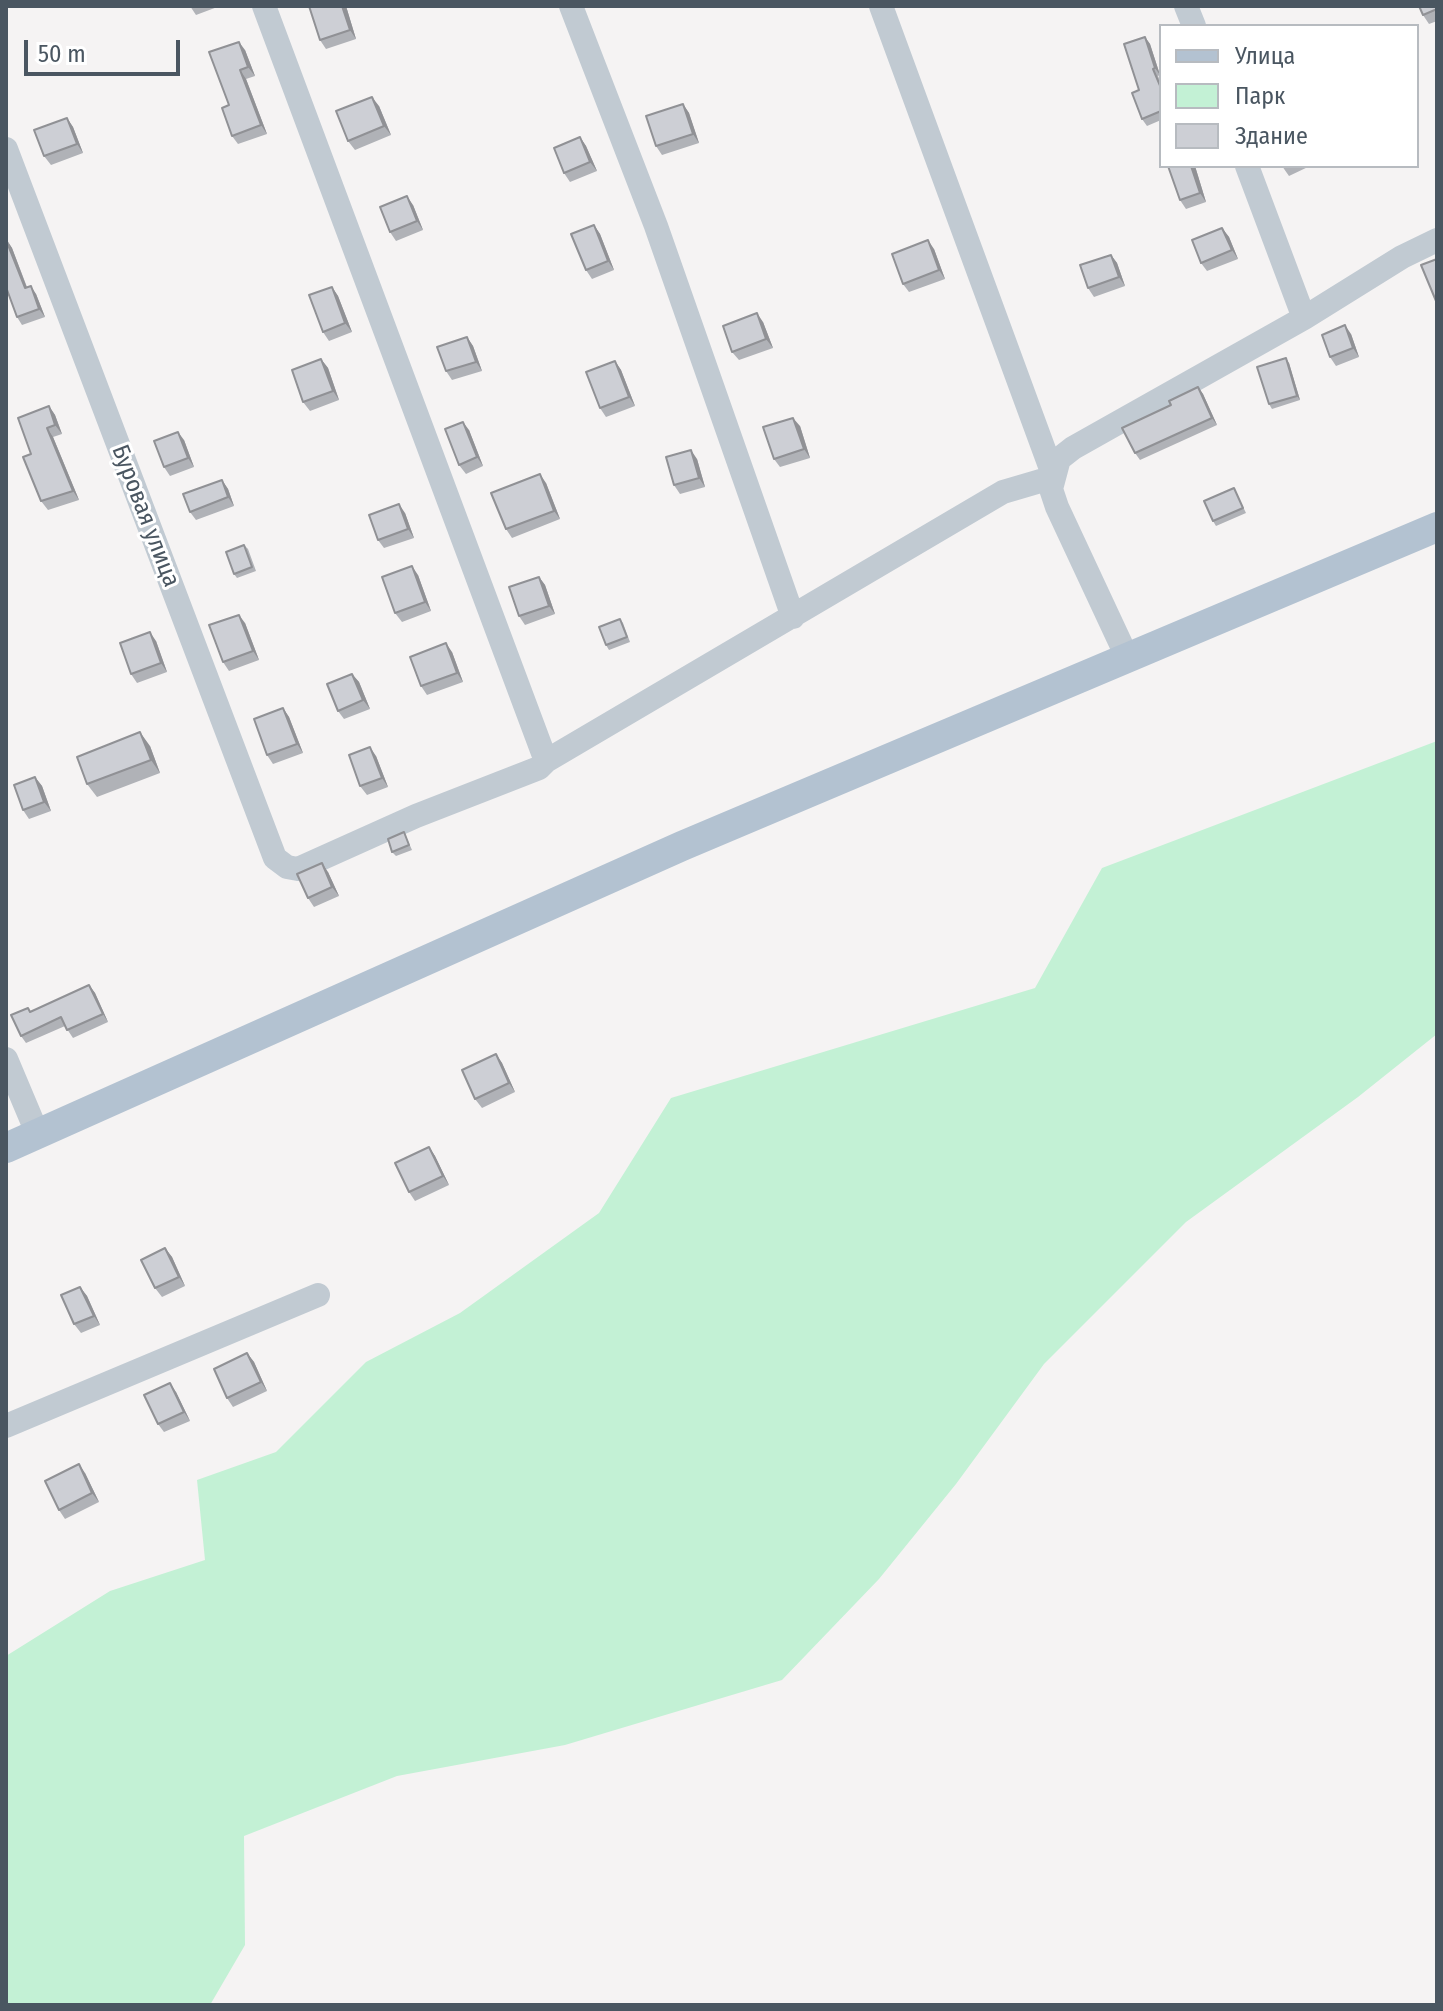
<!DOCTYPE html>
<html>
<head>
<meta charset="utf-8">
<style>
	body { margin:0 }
	#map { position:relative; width:1443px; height:2011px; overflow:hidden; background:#f5f3f3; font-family:"Fira Sans Condensed",sans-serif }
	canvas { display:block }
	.frame { position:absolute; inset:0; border:8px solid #4a5661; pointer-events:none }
	.legend { position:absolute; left:1159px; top:24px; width:260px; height:144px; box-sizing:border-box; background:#fff; border:2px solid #b7bbc0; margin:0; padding:10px 14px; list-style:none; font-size:24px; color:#4a5661 }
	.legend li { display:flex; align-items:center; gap:16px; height:40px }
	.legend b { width:40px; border:2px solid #b7bbc0 }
	.scale { position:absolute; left:24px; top:40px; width:156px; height:36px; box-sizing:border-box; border:4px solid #4a5661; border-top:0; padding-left:10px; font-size:24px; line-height:28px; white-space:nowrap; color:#4a5661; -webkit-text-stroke:6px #fff; paint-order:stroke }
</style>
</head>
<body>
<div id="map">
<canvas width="1443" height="2011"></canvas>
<div class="frame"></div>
<ul class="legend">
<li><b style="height:10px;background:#b3c2d1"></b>Улица</li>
<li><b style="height:22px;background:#c3f1d5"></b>Парк</li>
<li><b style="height:22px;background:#cdcfd5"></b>Здание</li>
</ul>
<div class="scale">50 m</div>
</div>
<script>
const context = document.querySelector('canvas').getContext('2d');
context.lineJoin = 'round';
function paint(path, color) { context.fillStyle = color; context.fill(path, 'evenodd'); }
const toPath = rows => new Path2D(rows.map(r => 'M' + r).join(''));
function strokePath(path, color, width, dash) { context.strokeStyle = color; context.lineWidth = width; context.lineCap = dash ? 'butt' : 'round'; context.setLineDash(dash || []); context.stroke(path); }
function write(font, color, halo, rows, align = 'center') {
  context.font = font + ' "Fira Sans Condensed",sans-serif'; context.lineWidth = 6; context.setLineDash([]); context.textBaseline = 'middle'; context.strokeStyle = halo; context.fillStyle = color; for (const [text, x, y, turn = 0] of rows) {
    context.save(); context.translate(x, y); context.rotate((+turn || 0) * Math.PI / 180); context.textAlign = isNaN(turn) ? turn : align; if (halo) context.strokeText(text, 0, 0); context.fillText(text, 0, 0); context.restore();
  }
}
const green = toPath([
	[1437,741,1437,1034,1358,1097,1186,1222,1044,1364,956,1484,879,1579,782,1680,565,1745,397,1776,244,1836,245,1945,210,2005,6,2005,6,1656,110,1591,205,1560,197,1480,276,1452,366,1362,460,1313,599,1213,671,1098,1035,988,1102,868]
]);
const minor = toPath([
	[264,6,546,761],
	[571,6,656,226,793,617],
	[1186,6,1194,26],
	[6,149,275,858,287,867,298,869,416,816,539,768,546,761,1003,492,1054,477,881,6],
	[1247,166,1304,318],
	[1127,657,1057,507,1051,489,1059,459,1073,448,1304,318,1402,257,1437,240],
	[6,1059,38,1135],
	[6,1426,318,1295]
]);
const major = toPath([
	[6,1148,682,846,1437,527]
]);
const wall = toPath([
	[190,6,220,6,196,15],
	[309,6,346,6,356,39,326,49,320,40],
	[1437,6,1437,21,1429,24,1423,15],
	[1145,37,1150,44,1160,75,1158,76,1161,83,1161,120,1147,126,1142,119,1139,90],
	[245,50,255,76,246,79,267,134,238,144,232,136,229,105],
	[683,104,689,113,699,143,662,155,656,146],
	[379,106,391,135,355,150,348,141],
	[67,118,73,127,83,153,51,165,44,156],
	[580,137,586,146,597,171,570,182,564,173],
	[1168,166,1195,166,1206,202,1186,209,1180,200],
	[1282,166,1310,166,1289,176],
	[413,205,423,230,396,241,390,232],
	[594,225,600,234,614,270,592,279,586,270],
	[1222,228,1229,237,1238,259,1207,271,1201,263],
	[6,240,12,248,27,287,36,294,45,317,22,325,17,317,7,291,6,291],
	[934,249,945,279,909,292,903,284],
	[1111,255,1117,263,1125,286,1094,297,1088,288],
	[332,287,338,296,352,332,329,341,323,332],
	[763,322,773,348,739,360,732,352],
	[1351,334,1359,357,1336,366,1330,357],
	[467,337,473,346,482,371,452,380,446,371],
	[321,359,328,368,339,400,310,411,303,402],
	[615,361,621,370,635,406,606,417,600,408],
	[1289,363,1300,400,1272,409,1269,404],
	[1198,387,1203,394,1217,425,1140,460,1135,453,1171,405],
	[49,406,55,415,62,434,53,437,79,500,48,510,41,501],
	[800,426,810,458,780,467,774,459],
	[469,430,483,466,466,474,459,465],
	[184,440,194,467,170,476,164,467],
	[697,459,705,487,680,494,674,485],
	[222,480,228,489,234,506,196,520,190,512],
	[546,483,560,519,512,538,506,529],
	[1234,488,1246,513,1216,526,1213,521],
	[405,513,414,538,384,548,378,540],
	[244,545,248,549,256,571,237,578,234,574],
	[418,575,431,611,402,622,395,613],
	[539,577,545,585,555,614,525,625,519,616],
	[620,619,623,623,630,642,609,650,606,645],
	[245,623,259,660,229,671,223,662],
	[156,641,167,672,137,683,131,674],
	[452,652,463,682,427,695,421,686],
	[352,674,359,682,370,709,344,719,338,711],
	[283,708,289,717,303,753,273,764,267,755],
	[150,746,160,773,97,797,87,784],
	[376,756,388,787,367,795,360,786],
	[35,777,42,786,51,811,29,819,23,810],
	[404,832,412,850,396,856,392,852],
	[328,872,339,896,314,907,308,898],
	[89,985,95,993,108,1022,73,1038,65,1026,26,1043,21,1036,31,1012],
	[496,1054,502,1063,515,1092,482,1108,475,1099],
	[429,1147,435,1156,449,1185,415,1201,409,1192],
	[165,1248,172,1257,185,1286,162,1297,155,1288],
	[80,1287,87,1296,100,1325,81,1333,74,1324],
	[247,1353,254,1362,267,1391,233,1407,227,1398],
	[176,1392,190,1421,164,1432,158,1424],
	[85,1473,99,1502,65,1519,59,1510]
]);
const shadedWall = toPath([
	[342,6,346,6,356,39,350,30],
	[1145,37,1150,44,1160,75,1155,68],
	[239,42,245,50,255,76,248,67],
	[240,70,246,79,267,134,261,125],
	[372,97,379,106,391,135,384,126],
	[683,104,689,113,699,143,693,134],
	[67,118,73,127,83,153,77,144],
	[580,137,586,146,597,171,590,162],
	[1191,166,1195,166,1206,202,1200,193],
	[407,196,413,205,423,230,417,221],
	[594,225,600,234,614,270,608,261],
	[1222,228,1229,237,1238,259,1232,250],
	[7,240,12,248,30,296,25,288],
	[928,240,934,249,945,279,939,270],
	[1111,255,1117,263,1125,286,1119,277],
	[31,286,36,294,45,317,39,309],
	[332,287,338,296,352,332,345,323],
	[757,313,763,322,773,348,766,339],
	[1345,325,1351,334,1359,357,1353,348],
	[467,337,473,346,482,371,476,362],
	[1286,358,1289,363,1300,400,1297,396],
	[321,359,328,368,339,400,333,391],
	[615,361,621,370,635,406,629,397],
	[1198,387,1203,394,1217,425,1212,418],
	[49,406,55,415,62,434,55,425],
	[793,418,800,426,810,458,804,449],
	[463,422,469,430,483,466,477,457],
	[47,428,53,437,79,500,73,491],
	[178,432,184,440,194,467,188,458],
	[691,450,697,459,705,487,699,478],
	[540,474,546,483,560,519,554,511],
	[222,480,228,489,234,506,228,497],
	[399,504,405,513,414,538,408,529],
	[412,566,418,575,431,611,425,602],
	[539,577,545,585,555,614,549,606],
	[239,615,245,623,259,660,253,651],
	[150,632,156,641,167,672,161,663],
	[446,643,452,652,463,682,457,673],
	[352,674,359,682,370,709,363,700],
	[283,708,289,717,303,753,297,744],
	[140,732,150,746,160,773,151,760],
	[370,747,376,756,388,787,382,778],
	[35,777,42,786,51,811,44,802],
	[322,863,328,872,339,896,332,887],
	[89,985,95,993,108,1022,103,1014],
	[496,1054,502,1063,515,1092,509,1083],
	[429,1147,435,1156,449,1185,443,1176],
	[165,1248,172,1257,185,1286,179,1277],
	[80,1287,87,1296,100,1325,94,1316],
	[247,1353,254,1362,267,1391,261,1382],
	[170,1383,176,1392,190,1421,184,1412],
	[79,1464,85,1473,99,1502,92,1493]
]);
const building = toPath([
	[309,6,342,6,350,30,320,40,309,6],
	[1419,6,1437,6,1437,9,1423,15,1419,6],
	[1145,37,1155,68,1153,69,1161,88,1161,111,1142,119,1132,93,1139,90,1124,44,1145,37],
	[239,42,248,67,240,70,261,125,232,136,222,108,229,105,209,52,239,42],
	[372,97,384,126,348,141,336,111,372,97],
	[683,104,693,134,656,146,646,116,683,104],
	[67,118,77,144,44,156,34,130,67,118],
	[580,137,590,162,564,173,554,148,580,137],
	[1168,166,1191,166,1200,193,1180,200,1168,166],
	[407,196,417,221,390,232,380,207,407,196],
	[594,225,608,261,586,270,571,234,594,225],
	[1222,228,1232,250,1201,263,1192,240,1222,228],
	[6,240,25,288,31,286,39,309,17,317,6,287,6,240],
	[928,240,939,270,903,284,892,254,928,240],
	[1111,255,1119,277,1088,288,1080,265,1111,255],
	[1437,259,1437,301,1436,301,1421,265,1437,259],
	[332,287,345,323,323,332,309,295,332,287],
	[757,313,766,339,732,352,723,326,757,313],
	[1345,325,1353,348,1330,357,1322,335,1345,325],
	[467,337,476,362,446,371,437,347,467,337],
	[1286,358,1297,396,1269,404,1257,367,1286,358],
	[321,359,333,391,303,402,292,370,321,359],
	[615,361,629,397,600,408,586,372,615,361],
	[1198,387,1212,418,1135,453,1122,428,1171,405,1169,401,1198,387],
	[49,406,55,425,47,428,73,491,41,501,23,457,31,454,18,418,49,406],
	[793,418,804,449,774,459,763,427,793,418],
	[463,422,477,457,459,465,445,429,463,422],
	[178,432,188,458,164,467,154,441,178,432],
	[691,450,699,478,674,485,666,457,691,450],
	[540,474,554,511,506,529,491,493,540,474],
	[222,480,228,497,190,512,183,494,222,480],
	[1234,488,1243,508,1213,521,1204,501,1234,488],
	[399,504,408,529,378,540,369,515,399,504],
	[244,545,252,567,234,574,226,552,244,545],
	[412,566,425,602,395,613,382,577,412,566],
	[539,577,549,606,519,616,509,587,539,577],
	[239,615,253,651,223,662,209,625,239,615],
	[620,619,627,637,606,645,599,627,620,619],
	[150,632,161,663,131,674,120,643,150,632],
	[446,643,457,673,421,686,410,657,446,643],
	[352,674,363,700,338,711,327,684,352,674],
	[283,708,297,744,267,755,254,719,283,708],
	[140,732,151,760,87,784,77,757,140,732],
	[370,747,382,778,360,786,349,755,370,747],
	[35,777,44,802,23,810,14,785,35,777],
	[404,832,409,845,392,852,388,839,404,832],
	[322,863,332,887,308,898,297,874,322,863],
	[89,985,103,1014,67,1030,61,1017,21,1036,11,1015,28,1008,30,1012,89,985],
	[496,1054,509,1083,475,1099,462,1070,496,1054],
	[429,1147,443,1176,409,1192,395,1163,429,1147],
	[165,1248,179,1277,155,1288,141,1260,165,1248],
	[80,1287,94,1316,74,1324,61,1295,80,1287],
	[247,1353,261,1382,227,1398,214,1369,247,1353],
	[170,1383,184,1412,158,1424,144,1395,170,1383],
	[79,1464,92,1493,59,1510,45,1481,79,1464]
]);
const streetNames = [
	["Буровая улица",145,516,69]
];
paint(green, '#c3f1d5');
strokePath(minor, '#c1cad2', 24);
strokePath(major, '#b3c2d1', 30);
paint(wall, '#b0b2b7');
paint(shadedWall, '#909195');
paint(building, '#cdcfd5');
strokePath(building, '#909195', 2);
write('24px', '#4a5661', '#fff', streetNames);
</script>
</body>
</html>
